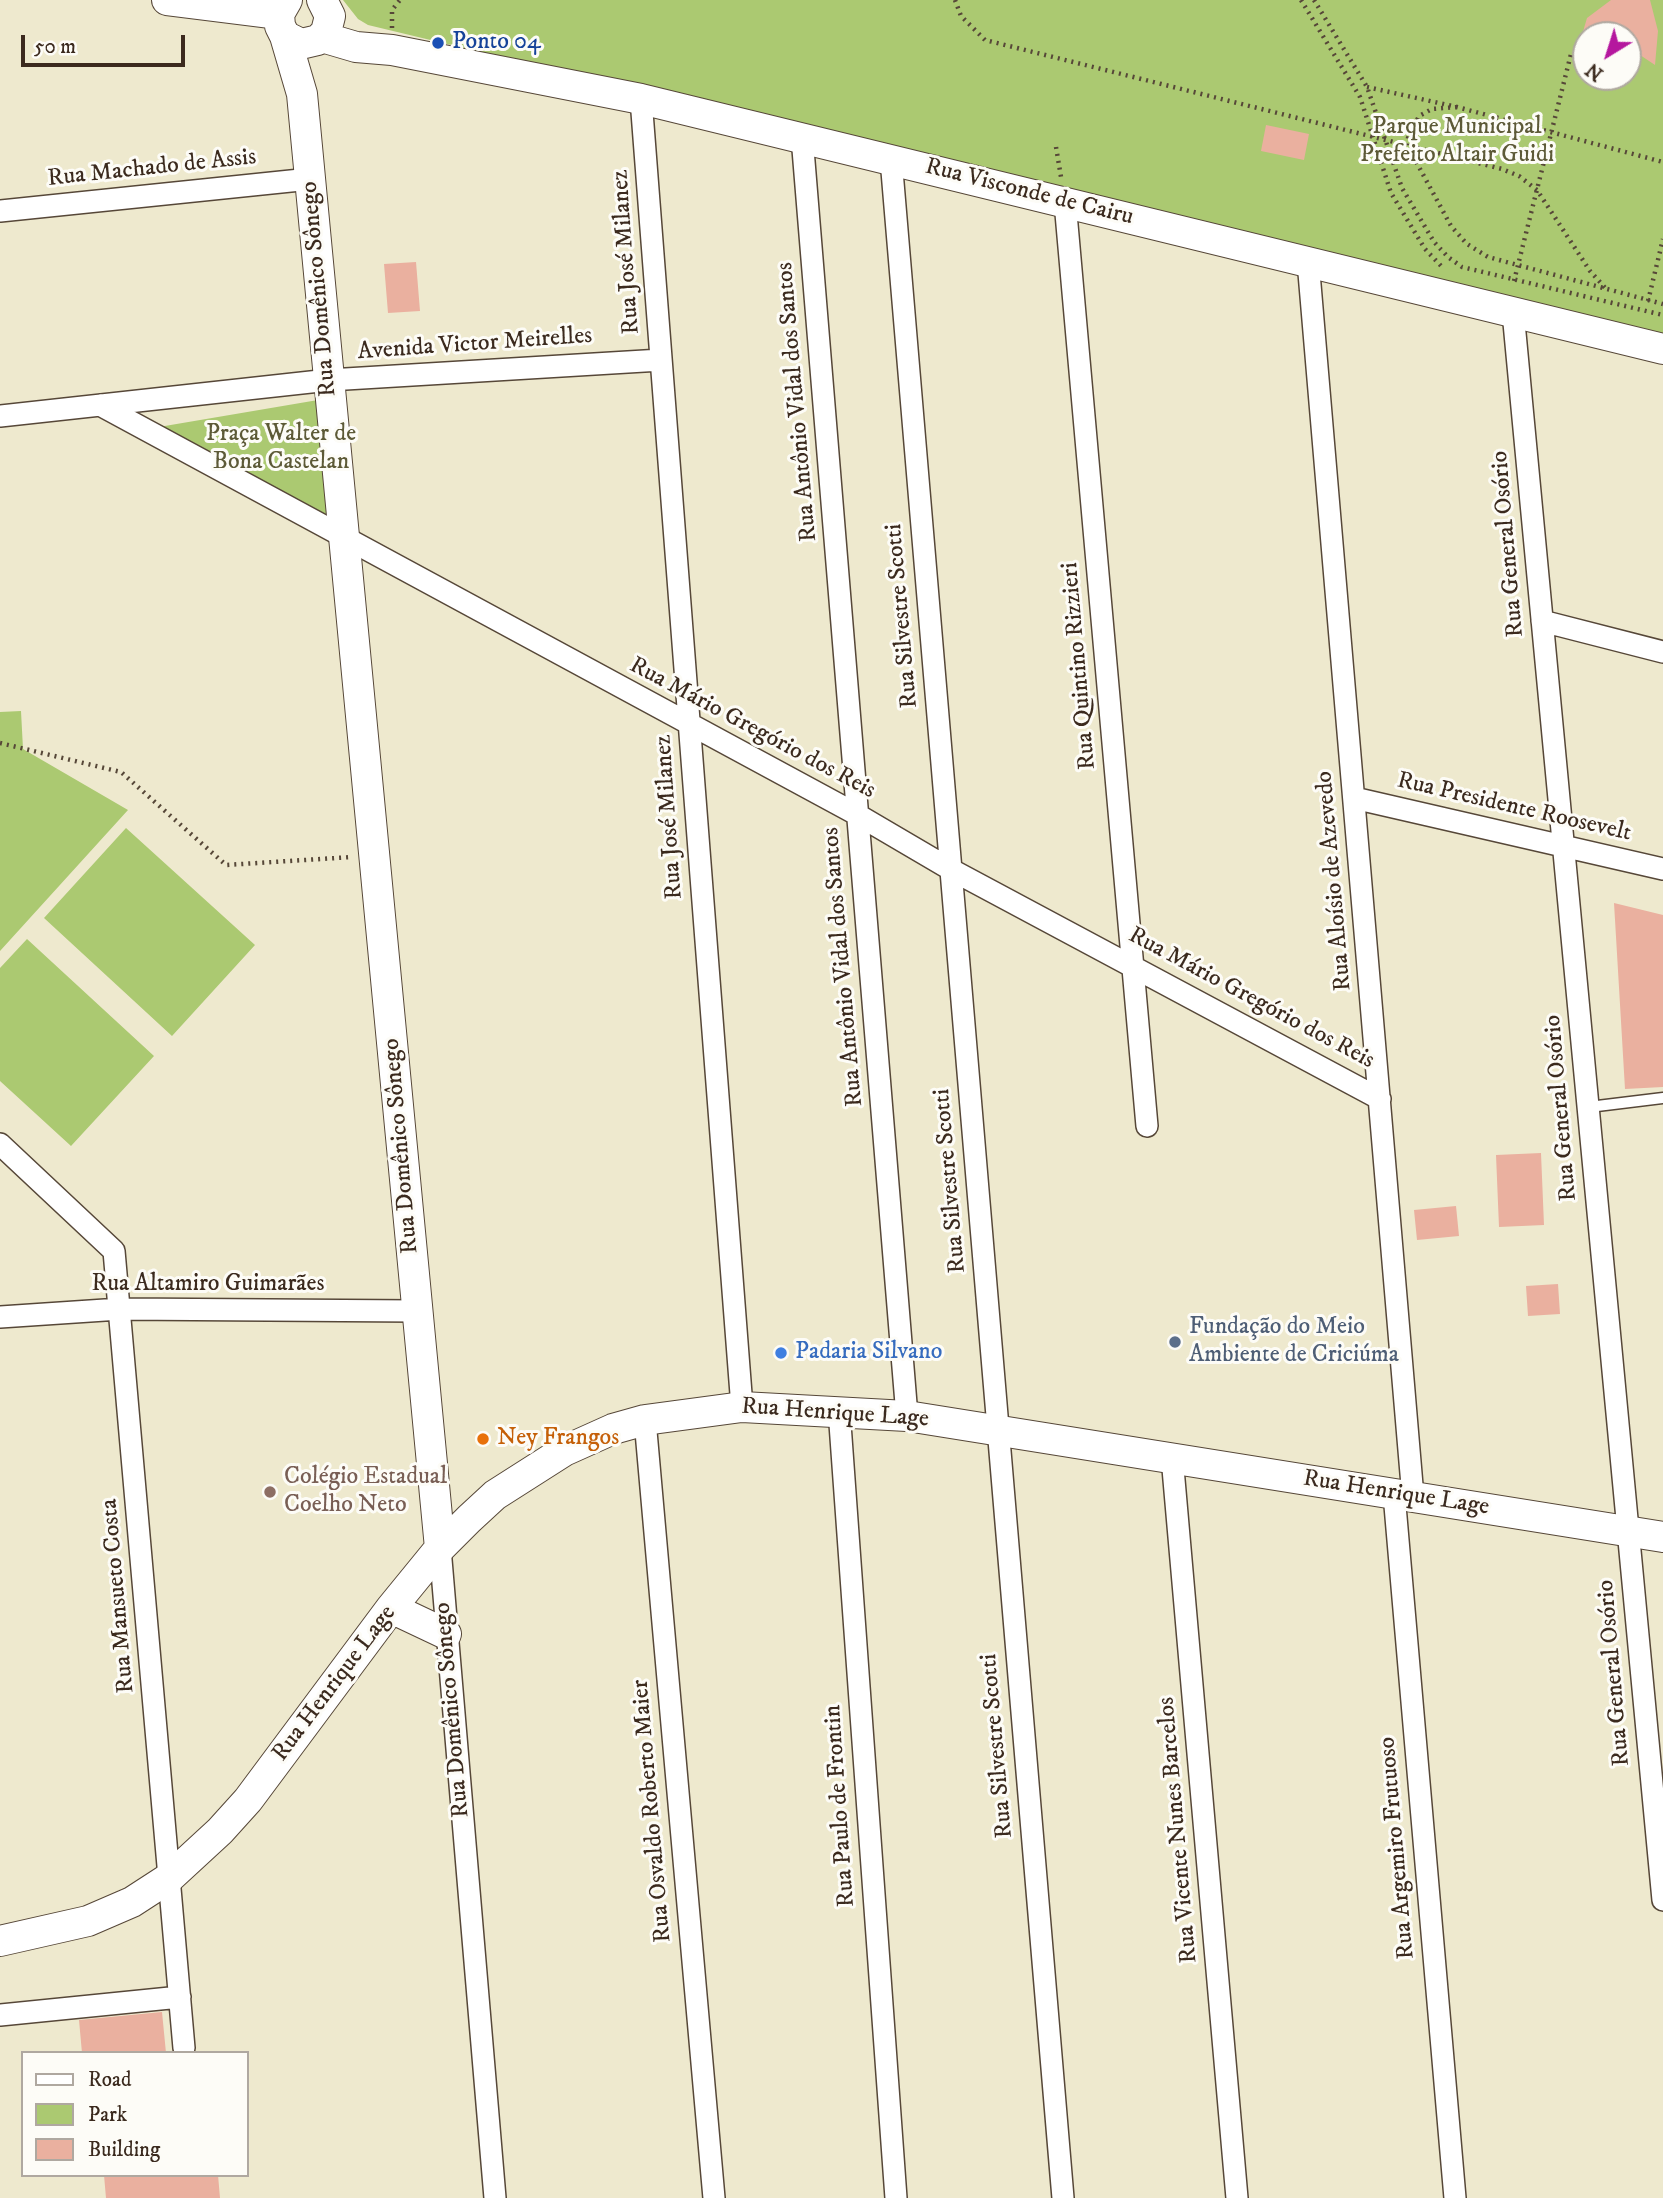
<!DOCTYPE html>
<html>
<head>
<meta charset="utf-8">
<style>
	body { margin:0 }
	#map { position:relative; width:1663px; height:2198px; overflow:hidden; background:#eee9ce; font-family:"IM FELL DW Pica",serif }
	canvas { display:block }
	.legend { position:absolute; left:21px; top:2051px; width:228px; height:126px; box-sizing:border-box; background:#fdfcf7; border:2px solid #afa8a0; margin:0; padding:9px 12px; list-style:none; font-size:21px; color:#3b2a1e }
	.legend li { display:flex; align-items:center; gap:14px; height:35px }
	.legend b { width:35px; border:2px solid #afa8a0 }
	.north { position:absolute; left:1572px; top:21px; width:70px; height:70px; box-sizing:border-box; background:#fdfcf7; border:2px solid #afa8a0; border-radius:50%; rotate:218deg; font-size:19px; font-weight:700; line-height:28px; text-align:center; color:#3b2a1e }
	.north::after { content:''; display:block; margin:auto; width:24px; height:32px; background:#b5179e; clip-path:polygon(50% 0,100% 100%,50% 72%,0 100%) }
	.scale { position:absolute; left:21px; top:35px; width:164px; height:32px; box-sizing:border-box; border:4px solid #3b2a1e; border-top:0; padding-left:9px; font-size:21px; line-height:24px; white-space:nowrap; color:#3b2a1e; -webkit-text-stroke:5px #fdfcf7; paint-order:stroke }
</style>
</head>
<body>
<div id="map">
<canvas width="1663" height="2198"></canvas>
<ul class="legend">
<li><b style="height:9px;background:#fff"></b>Road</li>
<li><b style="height:19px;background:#abc971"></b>Park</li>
<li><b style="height:19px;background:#eab09f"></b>Building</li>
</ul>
<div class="north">N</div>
<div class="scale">50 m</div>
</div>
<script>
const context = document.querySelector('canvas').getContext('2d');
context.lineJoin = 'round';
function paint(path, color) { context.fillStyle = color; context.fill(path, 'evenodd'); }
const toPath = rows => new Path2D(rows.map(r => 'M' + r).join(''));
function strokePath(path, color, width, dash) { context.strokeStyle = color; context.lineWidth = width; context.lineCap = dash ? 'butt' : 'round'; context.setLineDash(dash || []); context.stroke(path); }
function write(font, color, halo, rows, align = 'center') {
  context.font = font + ' "IM FELL DW Pica",serif'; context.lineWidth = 6; context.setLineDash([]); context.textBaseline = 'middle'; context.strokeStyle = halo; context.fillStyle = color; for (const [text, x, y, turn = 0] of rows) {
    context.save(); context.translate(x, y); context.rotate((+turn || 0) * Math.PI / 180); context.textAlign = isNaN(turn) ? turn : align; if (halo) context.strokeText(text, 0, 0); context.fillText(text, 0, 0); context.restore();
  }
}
const green = toPath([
	[343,0,1663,0,1663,336,368,25,358,19],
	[1586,35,1628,35,1628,77,1586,77],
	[318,400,328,522,153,428],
	[21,711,23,749,128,810,0,951,0,712],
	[126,828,255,945,172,1036,44,918],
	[27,939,154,1056,71,1146,0,1081,0,968]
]);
const building = toPath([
	[1611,0,1650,0,1658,31,1655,65,1628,47,1628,35,1582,35,1587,18],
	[1266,125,1309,134,1304,160,1261,151],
	[416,262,420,311,388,313,384,264],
	[1614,903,1663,915,1663,1087,1625,1089],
	[1541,1153,1544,1225,1499,1227,1496,1155],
	[1456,1206,1459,1236,1417,1240,1414,1210],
	[1558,1284,1560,1314,1528,1316,1526,1286],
	[162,2012,166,2053,82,2053,79,2020],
	[104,2175,218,2175,220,2198,106,2198]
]);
const path = toPath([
	[955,0,961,16,985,40,1502,169,1519,176,1537,190,1590,271,1608,291],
	[1301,0,1360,97,1391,193,1425,249,1443,268],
	[1314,0,1367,87,1402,188,1434,242,1448,257,1462,267,1663,315],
	[392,28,392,10,400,0],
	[1367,87,1457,107,1663,162],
	[1457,107,1432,109,1419,116,1408,138,1407,145,1451,226,1467,244,1488,257,1663,304],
	[1056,147,1061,177],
	[1514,281,1571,54],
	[1648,301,1663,239],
	[0,743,121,772,226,865,352,857]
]);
const lane = toPath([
	[1589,1107,1663,1098]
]);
const street = toPath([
	[641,99,742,1407],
	[802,137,907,1416],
	[891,159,1063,2198],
	[1065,202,1147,1126],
	[0,211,310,179],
	[1308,261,1413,1497],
	[1513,312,1663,1900],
	[100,405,858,815,950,869,1380,1099],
	[0,416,329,380,661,360],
	[1542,621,1663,652],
	[1354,798,1663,869],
	[0,1144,114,1251,184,2048],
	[0,1317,120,1309,417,1311],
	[839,1410,896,2198],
	[645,1420,714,2198],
	[1172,1457,1237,2198],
	[1394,1494,1455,2198],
	[440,1548,495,2198],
	[0,2015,180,1997]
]);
const secondary = toPath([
	[167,0,279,14],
	[287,0,279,14,280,26,285,36,301,44,318,40,326,32,330,16,322,0],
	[285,36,302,94,440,1548],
	[322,37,356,47,392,50,641,99,1663,349],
	[391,1608,446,1634],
	[0,1941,88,1921,132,1902,169,1878,220,1831,248,1800,391,1608,440,1548,469,1519,495,1495,564,1451,613,1429,645,1420,742,1407,907,1416,1663,1537]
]);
const markers = [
	[438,43,7,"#1a4fb4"],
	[1175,1342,7,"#5c6f8a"],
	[781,1353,7,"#3f7fe0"],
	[483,1439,7,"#e8710a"],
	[270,1492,7,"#8d6e63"]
];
const transitNames = [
	["Ponto 04",452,43]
];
const parkNames = [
	["Parque Municipal",1457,128],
	["Prefeito Altair Guidi",1457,156],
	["Praça Walter de",281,435],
	["Bona Castelan",281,463]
];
const streetNames = [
	["Rua Machado de Assis",152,169,-6],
	["Rua Visconde de Cairu",1029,193,14],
	["Rua José Milanez",627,252,-94],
	["Rua Domênico Sônego",320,289,-95],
	["Avenida Victor Meirelles",475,345,-4],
	["Rua Antônio Vidal dos Santos",798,402,-95],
	["Rua General Osório",1509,544,-95],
	["Rua Silvestre Scotti",903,616,-95],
	["Rua Quintino Rizzieri",1080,666,-95],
	["Rua Mário Gregório dos Reis",752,729,28],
	["Rua Presidente Roosevelt",1514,808,13],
	["Rua José Milanez",670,817,-94],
	["Rua Aloísio de Azevedo",1335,881,-95],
	["Rua Antônio Vidal dos Santos",844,967,-95],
	["Rua Mário Gregório dos Reis",1251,999,28],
	["Rua General Osório",1562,1108,-95],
	["Rua Domênico Sônego",402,1146,-95],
	["Rua Silvestre Scotti",951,1181,-95],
	["Rua Altamiro Guimarães",208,1285],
	["Rua Henrique Lage",835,1414,4],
	["Rua Henrique Lage",1396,1494,9],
	["Rua Mansueto Costa",119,1596,-95],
	["Rua General Osório",1615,1673,-95],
	["Rua Henrique Lage",335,1684,-53],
	["Rua Domênico Sônego",453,1710,-95],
	["Rua Silvestre Scotti",998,1746,-95],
	["Rua Paulo de Frontin",841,1806,-94],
	["Rua Osvaldo Roberto Maier",653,1811,-95],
	["Rua Vicente Nunes Barcelos",1179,1830,-95],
	["Rua Argemiro Frutuoso",1398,1848,-95]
];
const serviceNames = [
	["Fundação do Meio",1189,1328],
	["Ambiente de Criciúma",1189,1356]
];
const shopNames = [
	["Padaria Silvano",795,1353]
];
const foodNames = [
	["Ney Frangos",497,1439]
];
const educationNames = [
	["Colégio Estadual",284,1478],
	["Coelho Neto",284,1506]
];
paint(green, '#abc971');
paint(building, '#eab09f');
strokePath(lane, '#564738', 13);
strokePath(street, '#564738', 24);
strokePath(secondary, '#564738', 32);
strokePath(path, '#564738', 4.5, [2, 5]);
strokePath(lane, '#fff', 10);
strokePath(street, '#fff', 21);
strokePath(secondary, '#fff', 30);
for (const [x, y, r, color] of markers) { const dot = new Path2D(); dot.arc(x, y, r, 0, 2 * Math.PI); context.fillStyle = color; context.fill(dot); strokePath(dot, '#fdfcf7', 2.5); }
write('24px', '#164399', '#fdfcf7', transitNames, 'left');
write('24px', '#5d5a37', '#fdfcf7', parkNames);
write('24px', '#3b2a1e', '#fdfcf7', streetNames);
write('24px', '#4e5e75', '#fdfcf7', serviceNames, 'left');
write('24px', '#366cbe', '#fdfcf7', shopNames, 'left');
write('24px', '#c56008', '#fdfcf7', foodNames, 'left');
write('24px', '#785e54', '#fdfcf7', educationNames, 'left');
</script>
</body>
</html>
